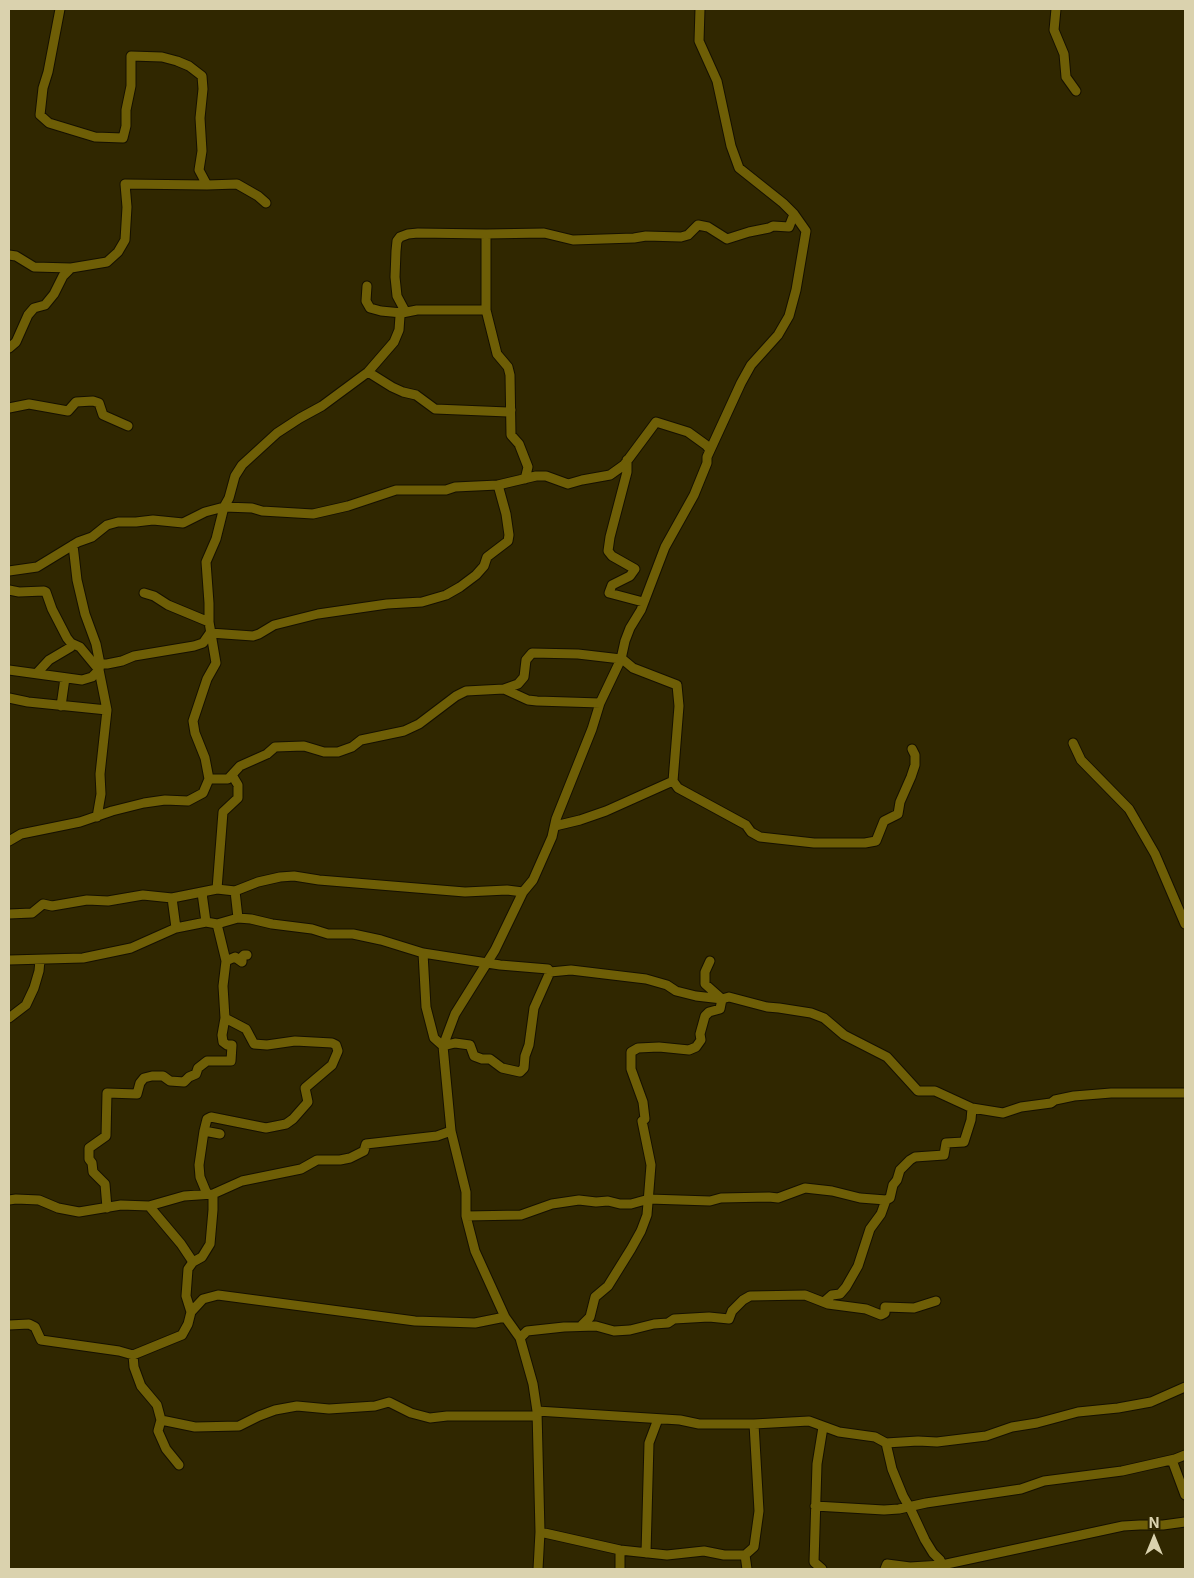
<!DOCTYPE html>
<html>
<head>
<meta charset="utf-8">
<style>
	body { margin:0 }
	#map { position:relative; width:1194px; height:1578px; overflow:hidden; background:#302700; font-family:Inter,sans-serif }
	canvas { display:block }
	.frame { position:absolute; inset:0; border:10px solid #dad2ae; pointer-events:none }
	.north { position:absolute; left:1129px; top:1513px; width:50px; height:50px; -webkit-text-stroke:4px #302700; paint-order:stroke; rotate:0deg; font-size:14px; font-weight:700; line-height:20px; text-align:center; color:#dad2ae }
	.north::after { content:''; display:block; margin:auto; width:18px; height:22px; background:#dad2ae; clip-path:polygon(50% 0,100% 100%,50% 72%,0 100%) }
</style>
</head>
<body>
<div id="map">
<canvas width="1194" height="1578"></canvas>
<div class="frame"></div>
<div class="north">N</div>
</div>
<script>
const context = document.querySelector('canvas').getContext('2d');
context.lineJoin = 'round';
const toPath = rows => new Path2D(rows.map(r => 'M' + r).join(''));
function strokePath(path, color, width, dash) { context.strokeStyle = color; context.lineWidth = width; context.lineCap = dash ? 'butt' : 'round'; context.setLineDash(dash || []); context.stroke(path); }
const minor = toPath([
	[700,9,699,41,717,81,731,146,739,168,783,203,794,214,806,231,796,290,789,316,778,335,751,365,741,383,707,457,707,463,694,495,665,547,641,610,630,628,625,641,621,659,600,703,592,729,556,819,552,837,533,880,523,892,495,950,455,1014,443,1046,451,1131,466,1192,466,1216,475,1251,505,1317,520,1338,533,1384,537,1411,540,1532,620,1550,667,1555,704,1551,724,1555,745,1555,754,1547,759,1511,754,1424],
	[1056,9,1054,30,1064,54,1066,77,1076,91],
	[207,185,237,184,258,196,266,203],
	[9,255,16,256,34,267,71,268],
	[367,286,366,301,370,308,381,311,402,313],
	[486,310,497,354,508,367,510,375,511,435,519,444,528,467,525,479],
	[405,311,397,296,395,277,396,251,397,241,400,237,408,234,418,233,486,234],
	[9,348,16,342,28,315,34,308,45,305,54,294,63,276,71,268,107,262,118,252,125,240,127,207,125,184,207,185,199,170,202,151,200,118,203,89,202,76,189,66,177,61,162,57,131,56,131,86,126,110,126,126,123,138,95,137,49,123,40,115,43,88,48,72,60,9],
	[368,372,392,387,403,392,416,395,435,409,508,412,511,410],
	[9,408,29,404,68,411,76,402,93,401,99,403,103,415,128,426],
	[627,460,627,472,610,537,608,551,612,556,635,569,630,576,612,585,609,593,643,602],
	[498,485,536,476,546,476,568,484,582,480,610,475,624,465,656,422,688,432,706,445,710,450],
	[9,571,37,567,78,542,92,537,107,525,118,522,136,522,153,520,183,523,205,512,224,507,252,508,262,511,313,514,348,506,396,490,446,490,455,487,498,485,506,514,509,535,508,541,487,557,484,566,476,575,460,587,446,595,422,602,387,604,318,614,274,625,259,634,253,636,210,633,203,643,194,646,134,656,122,661,107,664,100,664],
	[9,590,19,592,44,591,46,592,52,609,67,638,71,643,80,647,99,670,107,710,100,774,101,794,97,817],
	[144,593,154,596,168,605,209,622],
	[9,670,82,680,92,677,99,670,100,664,96,644,85,614,77,580,73,545],
	[37,673,49,660,71,647,71,643],
	[504,689,518,684,524,677,526,660,532,653,578,654,621,659],
	[9,698,28,702,107,710],
	[61,706,65,678],
	[1073,743,1081,760,1129,809,1155,854,1185,924],
	[232,775,238,785,238,798,223,812,217,889,235,891],
	[209,779,228,779,240,766,267,754,275,747,304,746,324,752,338,752,352,747,361,740,404,731,419,724,456,696,466,691,504,689,528,700,537,701,600,703],
	[673,781,678,788,746,825,751,832,760,837,814,843,865,843,876,841,884,821,898,814,900,802,911,777,915,765,915,755,912,749],
	[555,826,580,820,606,811,673,781,679,706,677,685,633,668,621,658],
	[9,841,21,834,80,822,112,811,144,803,165,800,188,801,203,793,209,779,205,758,195,733,193,721,207,679,216,663,209,622,209,603,206,562,216,539,224,507,229,498,235,476,242,465,277,433,300,418,322,406,368,372,394,342,399,330,400,316,402,313,417,310,486,310,486,234,544,233,573,240,634,238,646,236,681,237,688,235,698,225,708,227,727,239,749,232,769,228,773,226,789,227,794,214],
	[202,893,206,922],
	[172,898,217,889],
	[9,914,32,913,43,904,52,906,87,900,108,901,143,895,172,898,176,928],
	[238,918,251,919,272,924,312,929,328,934,353,934,381,940,423,953,500,965,548,969,550,972,534,1008,529,1045,525,1056,524,1068,520,1072,502,1068,490,1059,482,1059,474,1056,470,1045,455,1043,443,1046,434,1038,426,1007,423,953],
	[9,960,83,958,131,948,176,928,206,922,217,924,238,918,235,891,258,882,280,877,294,876,319,880,465,892,507,890,523,892],
	[226,961,235,957,242,962,242,957,244,955,247,955],
	[550,972,571,970,646,979,667,985,676,991,696,996,722,999,729,997,767,1007,779,1008,811,1013,824,1018,844,1035,887,1057,918,1091,935,1091,972,1108,1003,1113,1021,1107,1051,1103,1055,1100,1074,1096,1111,1093,1185,1093],
	[9,1018,26,1005,34,988,39,971,40,960],
	[204,1131,199,1165,200,1177,207,1194],
	[220,1134,204,1131,207,1119,211,1117,266,1128,286,1124,293,1119,308,1102,305,1088,332,1065,338,1051,336,1045,332,1043,295,1041,267,1045,254,1044,246,1029,225,1018],
	[9,1200,16,1199,39,1200,58,1208,79,1212,121,1205,149,1206,184,1196,213,1194,242,1181,301,1169,317,1160,340,1160,350,1158,364,1151,366,1144,437,1136,451,1131],
	[149,1206,181,1244,193,1262],
	[107,1208,105,1184,93,1172,92,1163,89,1159,89,1148,106,1136,107,1093,137,1094,140,1083,144,1078,152,1076,163,1076,170,1081,184,1082,189,1077,196,1074,198,1068,207,1061,231,1061,232,1045,227,1045,223,1042,222,1035,225,1018,223,986,226,961,217,924],
	[466,1216,521,1215,552,1204,579,1200,596,1202,608,1201,620,1204,631,1204,649,1199,710,1201,721,1198,769,1197,778,1198,805,1188,832,1191,860,1198,886,1200],
	[824,1302,832,1295,840,1294,846,1287,858,1266,870,1229,881,1214,886,1200,890,1198,893,1185,897,1180,900,1170,910,1160,915,1157,944,1155,946,1143,964,1142,971,1120,972,1108],
	[191,1312,203,1299,218,1295,415,1321,475,1323,505,1317],
	[9,1325,29,1324,35,1327,41,1340,119,1351,133,1355],
	[582,1325,590,1317,595,1297,608,1286,631,1249,641,1231,647,1215,651,1165,642,1121,645,1119,643,1102,631,1069,631,1052,638,1048,659,1047,689,1050,696,1047,701,1040,700,1034,705,1016,709,1012,720,1009,722,999,705,984,705,972,710,961],
	[520,1338,527,1331,564,1327,596,1326,614,1331,630,1330,654,1324,668,1323,674,1319,709,1317,729,1319,732,1311,743,1300,750,1296,805,1295,828,1304,866,1309,881,1315,885,1313,885,1307,914,1308,936,1301],
	[537,1411,680,1420,699,1424,754,1424,809,1421,839,1432,875,1437,886,1443,918,1441,937,1442,986,1436,1012,1427,1037,1423,1078,1412,1118,1408,1151,1402,1185,1387],
	[161,1420,195,1427,239,1426,259,1416,275,1410,297,1406,329,1409,375,1406,389,1402,411,1413,430,1418,447,1416,537,1416],
	[886,1443,892,1469,903,1496,911,1510,925,1540,933,1553,940,1560,943,1569],
	[1172,1460,1185,1495],
	[179,1465,166,1449,158,1431,161,1420,157,1405,141,1386,134,1367,133,1355,182,1335,188,1324,191,1312,186,1296,188,1269,193,1262,202,1257,210,1244,213,1210,213,1194],
	[815,1506,884,1510,899,1509,926,1503,1021,1489,1044,1481,1122,1471,1175,1459,1185,1455],
	[620,1550,620,1569],
	[646,1553,649,1443,658,1419],
	[745,1555,747,1569],
	[538,1569,540,1532],
	[822,1569,814,1562,817,1464,823,1427],
	[885,1569,887,1564,910,1567,942,1565,1123,1526,1140,1525,1163,1525,1185,1522]
]);
strokePath(minor, '#151000', 11);
strokePath(minor, '#6e5e06', 9);
</script>
</body>
</html>
